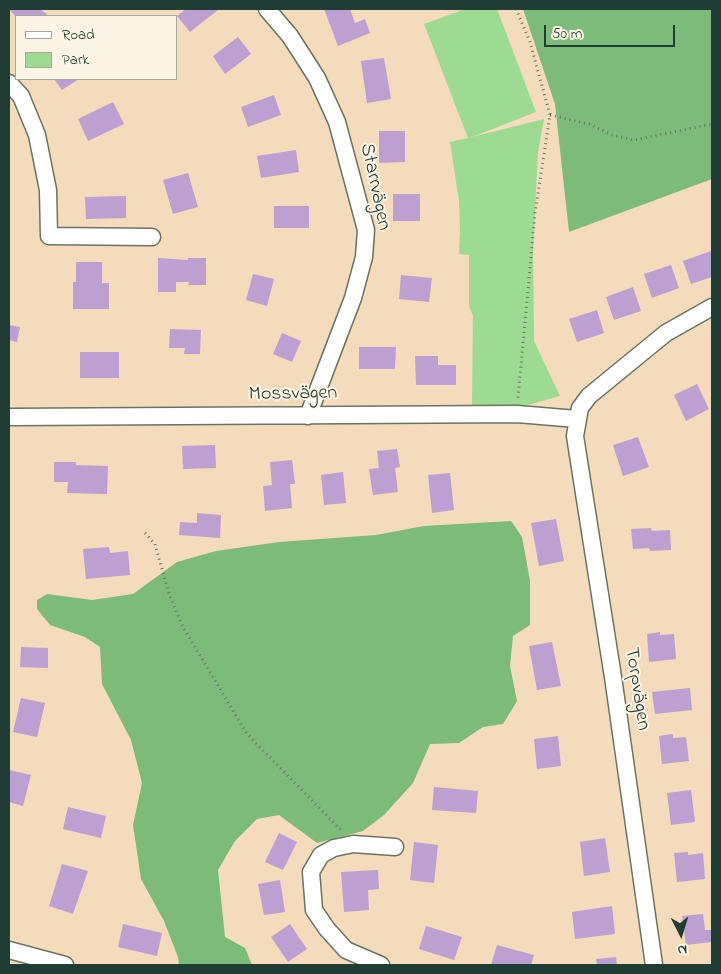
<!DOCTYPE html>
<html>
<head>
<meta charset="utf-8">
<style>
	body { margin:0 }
	#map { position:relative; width:721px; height:974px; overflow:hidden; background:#f3dbbb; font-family:"Indie Flower",sans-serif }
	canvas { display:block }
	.frame { position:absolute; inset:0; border:10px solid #1f3d34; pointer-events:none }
	.legend { position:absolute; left:15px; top:15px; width:162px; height:65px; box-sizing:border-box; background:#fcf5e5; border:1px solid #a4ab9e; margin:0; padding:6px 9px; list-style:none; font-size:15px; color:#1f3d34 }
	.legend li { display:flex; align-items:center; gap:10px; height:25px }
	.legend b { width:25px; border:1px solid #a4ab9e }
	.north { position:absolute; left:656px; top:909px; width:50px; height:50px; -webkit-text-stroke:4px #fcf5e5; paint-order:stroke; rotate:175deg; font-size:14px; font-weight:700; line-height:20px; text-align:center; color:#1f3d34 }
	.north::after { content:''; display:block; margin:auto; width:18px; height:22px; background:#1f3d34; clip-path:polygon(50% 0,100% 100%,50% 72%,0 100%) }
	.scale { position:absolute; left:544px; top:25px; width:131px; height:22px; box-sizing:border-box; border:2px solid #1f3d34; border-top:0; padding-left:6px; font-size:15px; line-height:18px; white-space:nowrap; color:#1f3d34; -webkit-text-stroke:4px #fcf5e5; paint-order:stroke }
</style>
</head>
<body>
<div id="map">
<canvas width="721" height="974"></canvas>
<div class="frame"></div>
<ul class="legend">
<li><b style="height:6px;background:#fff"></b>Road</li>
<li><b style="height:14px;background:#9cdb91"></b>Park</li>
</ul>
<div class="north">N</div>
<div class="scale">50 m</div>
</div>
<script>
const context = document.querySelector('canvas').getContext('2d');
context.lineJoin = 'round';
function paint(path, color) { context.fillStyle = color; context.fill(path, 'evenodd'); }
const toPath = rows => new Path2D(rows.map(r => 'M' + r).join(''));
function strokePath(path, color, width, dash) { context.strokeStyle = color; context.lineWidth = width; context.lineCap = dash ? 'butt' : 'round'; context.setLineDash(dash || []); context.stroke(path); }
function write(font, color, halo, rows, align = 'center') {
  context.font = font + ' "Indie Flower",sans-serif'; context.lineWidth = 4; context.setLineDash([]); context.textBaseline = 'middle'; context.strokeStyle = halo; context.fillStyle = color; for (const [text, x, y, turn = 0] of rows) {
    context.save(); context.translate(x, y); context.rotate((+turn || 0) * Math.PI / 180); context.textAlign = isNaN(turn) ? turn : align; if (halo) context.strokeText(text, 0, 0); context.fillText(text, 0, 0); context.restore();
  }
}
const green = toPath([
	[465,9,497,9,536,112,472,137,544,119,538,152,533,251,534,341,560,396,517,408,472,406,473,316,469,306,469,255,459,254,460,232,459,201,450,142,468,138,424,24]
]);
const forest = toPath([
	[523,9,712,9,712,179,569,232,555,104],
	[511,521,522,537,525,553,530,581,530,625,513,636,510,666,517,701,503,724,483,727,459,743,430,744,413,783,384,815,363,831,317,843,279,815,257,819,235,841,218,870,225,937,245,948,252,965,179,965,178,957,164,921,141,879,133,825,142,783,131,740,102,684,100,647,85,637,50,625,37,609,37,600,47,594,92,600,133,594,177,562,216,551,279,542,376,535,424,526]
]);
const building = toPath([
	[9,9,40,9,49,16,15,16],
	[186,9,217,9,218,10,190,32,177,16],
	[324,9,350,9,355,23,365,19,370,33,338,46],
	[238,37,251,54,225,74,213,56],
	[384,58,391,99,367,103,361,61],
	[54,79,79,79,62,90],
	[274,95,281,115,248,127,241,107],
	[113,102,124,124,88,141,78,119],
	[379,131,405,131,405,162,379,163],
	[296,150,299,172,261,178,257,156],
	[188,173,198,207,173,214,163,180],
	[393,194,420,194,420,221,393,221],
	[126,196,126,218,86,219,85,197],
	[274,206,309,206,309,228,274,228],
	[711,251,712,277,691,284,683,261],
	[158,258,188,260,188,258,206,258,206,285,188,285,189,282,176,282,176,292,158,292],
	[76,262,102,262,102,283,109,283,109,309,73,309,73,282,76,282],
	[671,265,679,288,652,298,644,274],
	[253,274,274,279,267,306,246,300],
	[401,275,432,278,429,302,399,299],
	[633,287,641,311,614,320,606,297],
	[597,310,604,333,577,342,569,319],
	[9,325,20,327,17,342,9,340],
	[170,329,201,330,200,354,184,354,185,348,169,348],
	[282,333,301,341,292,362,273,354],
	[359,347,396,347,395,369,359,369],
	[80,352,119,352,119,378,80,378],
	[415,356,438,356,438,365,456,365,456,385,416,385],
	[697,384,709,409,686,421,674,395],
	[638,437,649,467,623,476,613,445],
	[215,445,216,468,183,469,182,446],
	[397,449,400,467,395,468,398,492,373,495,369,469,379,468,377,451],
	[292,460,295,484,290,484,292,508,265,511,263,486,272,485,270,462],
	[54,462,76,462,76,465,108,466,107,494,67,493,68,482,54,482],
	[343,472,346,503,324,505,321,475],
	[450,473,454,510,432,513,428,475],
	[197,513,221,515,220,538,179,535,180,522,197,523],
	[556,519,564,561,539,566,531,523],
	[651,528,652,531,670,530,671,550,650,551,649,548,633,549,631,529],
	[109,547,110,553,128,551,130,575,86,579,83,549],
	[660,632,660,635,674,634,676,659,649,662,647,634],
	[552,642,561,686,537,690,529,646],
	[21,647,48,648,48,668,20,667],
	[690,688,692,710,655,714,652,692],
	[21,698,45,703,37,737,13,732],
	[673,734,673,738,686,737,689,761,662,764,659,736],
	[558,736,561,766,537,769,534,739],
	[9,770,31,775,23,806,9,802],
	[434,787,478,791,476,813,432,810],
	[691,790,695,822,671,825,667,793],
	[68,807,106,816,101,838,63,829],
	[279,833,297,842,283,870,265,862],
	[605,838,610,872,584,876,580,842],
	[414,842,438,845,434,883,410,880],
	[688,852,688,855,703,853,705,879,677,882,674,853],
	[62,864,88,871,73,914,49,906],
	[378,870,379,889,368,890,369,910,344,912,341,872],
	[280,880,285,912,264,915,258,884],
	[612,906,615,934,575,939,572,912],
	[703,914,705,930,712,930,712,942,686,945,682,916],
	[123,924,162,933,157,956,118,947],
	[290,924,307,949,288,962,271,937],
	[426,926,462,937,454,960,419,949],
	[497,945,534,955,531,965,491,965],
	[616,957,617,965,597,965,596,959]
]);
const path = toPath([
	[516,9,530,42,550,115,535,213,518,398],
	[550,115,589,124,612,135,634,140,712,124],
	[145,533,155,544,169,594,183,627,247,734,341,830]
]);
const street = toPath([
	[267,9,290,36,317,78,337,122,366,230,364,257,353,298,308,416],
	[9,83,21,96,37,135,48,190,49,236,152,237],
	[9,417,517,414,577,419],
	[9,950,65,965],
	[381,965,346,950,327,929,314,910,311,872,321,855,334,848,353,844,395,847],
	[654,965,613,677,575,436,580,408,589,396,666,333,712,307]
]);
const streetNames = [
	["Starrvägen",374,187,78],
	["Mossvägen",293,395,-1],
	["Torpvägen",636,689,81]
];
paint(green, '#9cdb91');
paint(forest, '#7dbb7b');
paint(building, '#bd9fd2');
strokePath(street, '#697463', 19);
strokePath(path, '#697463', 3, [1, 4]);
strokePath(street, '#fff', 16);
write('20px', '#1f3d34', '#fcf5e5', streetNames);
</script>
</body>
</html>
